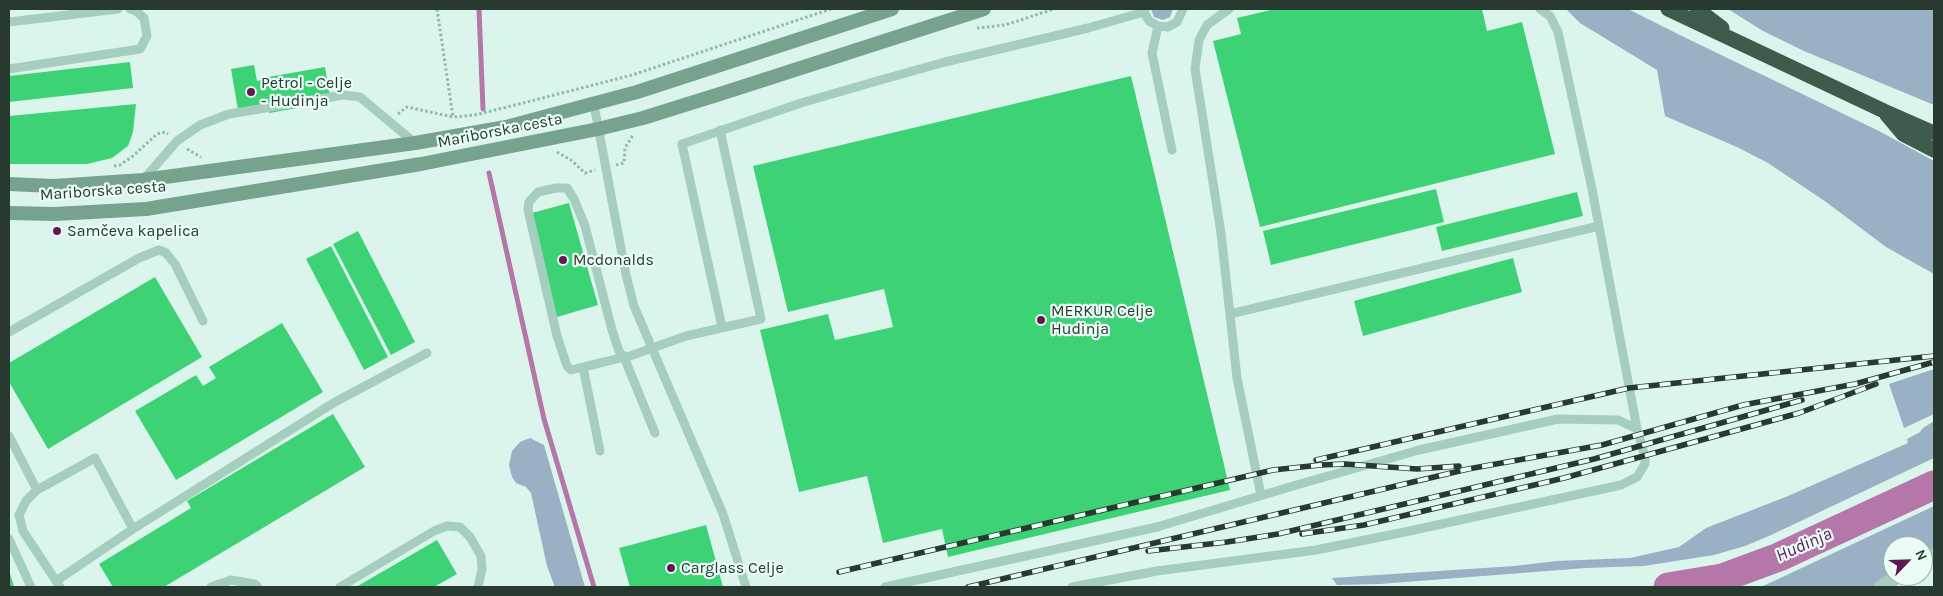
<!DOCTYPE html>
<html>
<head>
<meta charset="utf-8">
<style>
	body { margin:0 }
	#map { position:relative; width:1943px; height:596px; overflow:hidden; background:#dcf5ec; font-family:Karla,sans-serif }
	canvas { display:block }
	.frame { position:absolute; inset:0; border:10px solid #283a30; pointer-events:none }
	.north { position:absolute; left:1883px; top:536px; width:50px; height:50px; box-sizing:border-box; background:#e9fcf5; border:1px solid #9caea6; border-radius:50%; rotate:66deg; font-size:14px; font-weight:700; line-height:20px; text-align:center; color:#283a30 }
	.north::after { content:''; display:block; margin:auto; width:18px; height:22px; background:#601851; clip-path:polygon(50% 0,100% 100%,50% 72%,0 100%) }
</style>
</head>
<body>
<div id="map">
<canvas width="1943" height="596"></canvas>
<div class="frame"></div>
<div class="north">N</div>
</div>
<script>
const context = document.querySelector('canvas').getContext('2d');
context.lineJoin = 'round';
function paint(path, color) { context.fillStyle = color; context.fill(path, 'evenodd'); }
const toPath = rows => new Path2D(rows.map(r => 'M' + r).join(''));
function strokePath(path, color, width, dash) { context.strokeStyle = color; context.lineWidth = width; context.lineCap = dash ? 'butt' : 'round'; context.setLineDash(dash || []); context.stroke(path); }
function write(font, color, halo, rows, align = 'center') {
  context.font = font + ' Karla,sans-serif'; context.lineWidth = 4.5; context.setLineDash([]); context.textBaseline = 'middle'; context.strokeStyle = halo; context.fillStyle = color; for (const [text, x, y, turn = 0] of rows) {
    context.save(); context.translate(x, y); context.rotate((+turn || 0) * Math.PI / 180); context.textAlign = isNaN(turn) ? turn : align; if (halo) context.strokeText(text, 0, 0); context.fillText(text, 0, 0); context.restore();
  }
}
const green = toPath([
	[1151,9,1173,9,1170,17,1163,20,1154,17],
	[1566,9,1628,9,1686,38,1879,131,1934,161,1934,274,1886,247,1826,202,1768,163,1739,148,1665,116,1657,70,1580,23],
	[1728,9,1934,9,1934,105,1804,51,1763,31],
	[1934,369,1934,414,1904,428,1889,384],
	[1934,421,1934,458,1769,536,1745,546,1714,555,1644,566,1586,568,1380,584,1337,585,1332,578,1514,566,1557,561,1630,558,1679,547,1706,528,1788,496,1908,443,1907,439,1920,432,1923,428],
	[530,438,544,445,585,587,555,587,547,566,531,493,526,487,516,483,512,477,509,465,512,451,520,442],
	[1934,506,1934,549,1923,556,1923,546,1893,546,1893,575,1872,587,1761,587]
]);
const stream = toPath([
	[479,9,483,109],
	[489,173,544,419,594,587]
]);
const river = toPath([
	[1668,587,1722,578,1779,557,1934,485]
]);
const building = toPath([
	[1275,9,1482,9,1487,31,1522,22,1555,154,1260,227,1213,41,1241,34,1237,18],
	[130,62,133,88,9,102,9,76],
	[254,65,257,81,264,79,263,78,325,67,331,102,269,113,268,104,238,110,231,69],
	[1131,76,1230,490,948,557,942,529,883,543,867,476,799,492,760,330,828,314,835,340,893,327,884,289,788,312,753,166],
	[136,104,133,132,128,146,112,158,87,164,9,164,9,116],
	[1436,189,1444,222,1271,265,1263,231],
	[1577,192,1583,216,1442,251,1436,227],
	[569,203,598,305,557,317,528,214],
	[358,231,415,342,391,355,333,244],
	[331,246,388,357,364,370,306,259],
	[1513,258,1522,292,1363,336,1354,301],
	[155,277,202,357,48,449,9,382,9,363],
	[282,323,323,392,176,480,135,411,196,375,203,386,216,378,209,367],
	[333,414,365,467,164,587,113,587,99,564,191,508,187,501],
	[706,525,723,587,630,587,619,548],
	[437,540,457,574,434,587,356,587],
	[9,570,14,587,9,587]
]);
const path = toPath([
	[437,9,453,117],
	[977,28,1005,25,1054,9],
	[398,114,407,107,453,117,475,115,527,102,632,75,831,9],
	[187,149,201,157],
	[557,152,571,160,585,173,595,170],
	[616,165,624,163,625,148,633,135],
	[114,166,120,165,133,156,157,134,165,132,168,134]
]);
const service = toPath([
	[1145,9,1144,12,1149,21,1158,26,1168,27,1177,22,1183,9],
	[1229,9,1207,25,1199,40,1195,69,1221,233,1237,378,1261,495],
	[1540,9,1550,16,1558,32,1592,189,1637,429],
	[9,22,118,9],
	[1158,26,1152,53,1172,150],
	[9,69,140,49,147,36,144,18,136,11,130,9],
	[594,105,626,275,634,306,723,514,746,587],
	[143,180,177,141,200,125,229,114,343,95,360,97,415,143],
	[1230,314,1599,226],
	[722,327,682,144,801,103,877,81,945,62,1088,28,1144,12],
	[9,332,139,258,159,250,166,253,175,264,203,321],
	[583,367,600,451],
	[655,433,624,357,619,351,612,330,585,226,574,199,567,188,556,188,538,192,529,202,528,210,557,336,567,366,571,370,575,369,592,365,624,357,630,356,686,336,761,319,720,130],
	[9,436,37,490],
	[9,539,31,587],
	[56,581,133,529,335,402,427,353],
	[60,587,23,531,19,515,26,501,37,490,95,458,133,529],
	[211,587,231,580,255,584,258,587],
	[340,587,434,531,447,526,460,527,470,537,481,556,482,569,478,587],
	[885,587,1157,527,1293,486,1419,450,1558,419,1618,420,1637,429,1645,457,1645,464,1637,477,1621,485,1400,533,1316,550,1157,571,1072,587]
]);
const minor = toPath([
	[1923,561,1934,555],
	[1881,587,1899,576]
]);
const secondary = toPath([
	[9,184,54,186,143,180,415,143,506,127,637,92,892,9],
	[9,213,55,214,146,209,421,164,598,129,643,118,723,93,984,9]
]);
const motorway = toPath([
	[1668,9,1884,111,1934,133],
	[1697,9,1722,28],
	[1887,115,1903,134,1934,150]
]);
const rail = toPath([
	[1316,460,1629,388,1934,356],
	[1302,534,1364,525,1564,478,1799,413,1876,384],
	[1148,551,1227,542,1278,534,1594,459,1802,400],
	[839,572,1273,470,1320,465,1345,464,1417,469,1459,466],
	[968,587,1468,469,1602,445,1743,405,1855,384,1934,362]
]);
const markers = [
	[251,92,5,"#601851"],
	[57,231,5,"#601851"],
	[563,260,5,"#601851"],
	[1041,320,5,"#601851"],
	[671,568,5,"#601851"]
];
const poiNames = [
	["Petrol - Celje",261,83],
	["- Hudinja",261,101],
	["Samčeva kapelica",67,231],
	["Mcdonalds",573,260],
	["MERKUR Celje",1051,311],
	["Hudinja",1051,329],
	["Carglass Celje",681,568]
];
const streetNames = [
	["Mariborska cesta",500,131,-11],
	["Mariborska cesta",103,191,-4]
];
const waterNames = [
	["Hudinja",1804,545,-24]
];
paint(green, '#9ab1c5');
strokePath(stream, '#b577aa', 5);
strokePath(river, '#b577aa', 29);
paint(building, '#3cd275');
strokePath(path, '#90baa8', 3, [2.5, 2.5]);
strokePath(service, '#a6cebe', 9);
strokePath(minor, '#a6cebe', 14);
strokePath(secondary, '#77a28d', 14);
strokePath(motorway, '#3e5b4b', 15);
strokePath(rail, '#283a30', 5.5);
strokePath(rail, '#e9fcf5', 4, [11]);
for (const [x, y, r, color] of markers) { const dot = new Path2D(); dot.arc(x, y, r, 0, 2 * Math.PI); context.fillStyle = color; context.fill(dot); strokePath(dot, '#e9fcf5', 2); }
write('16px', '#283a30', '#e9fcf5', poiNames, 'left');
write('16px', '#283a30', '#e9fcf5', streetNames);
write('italic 18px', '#601851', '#e9fcf5', waterNames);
</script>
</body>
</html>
